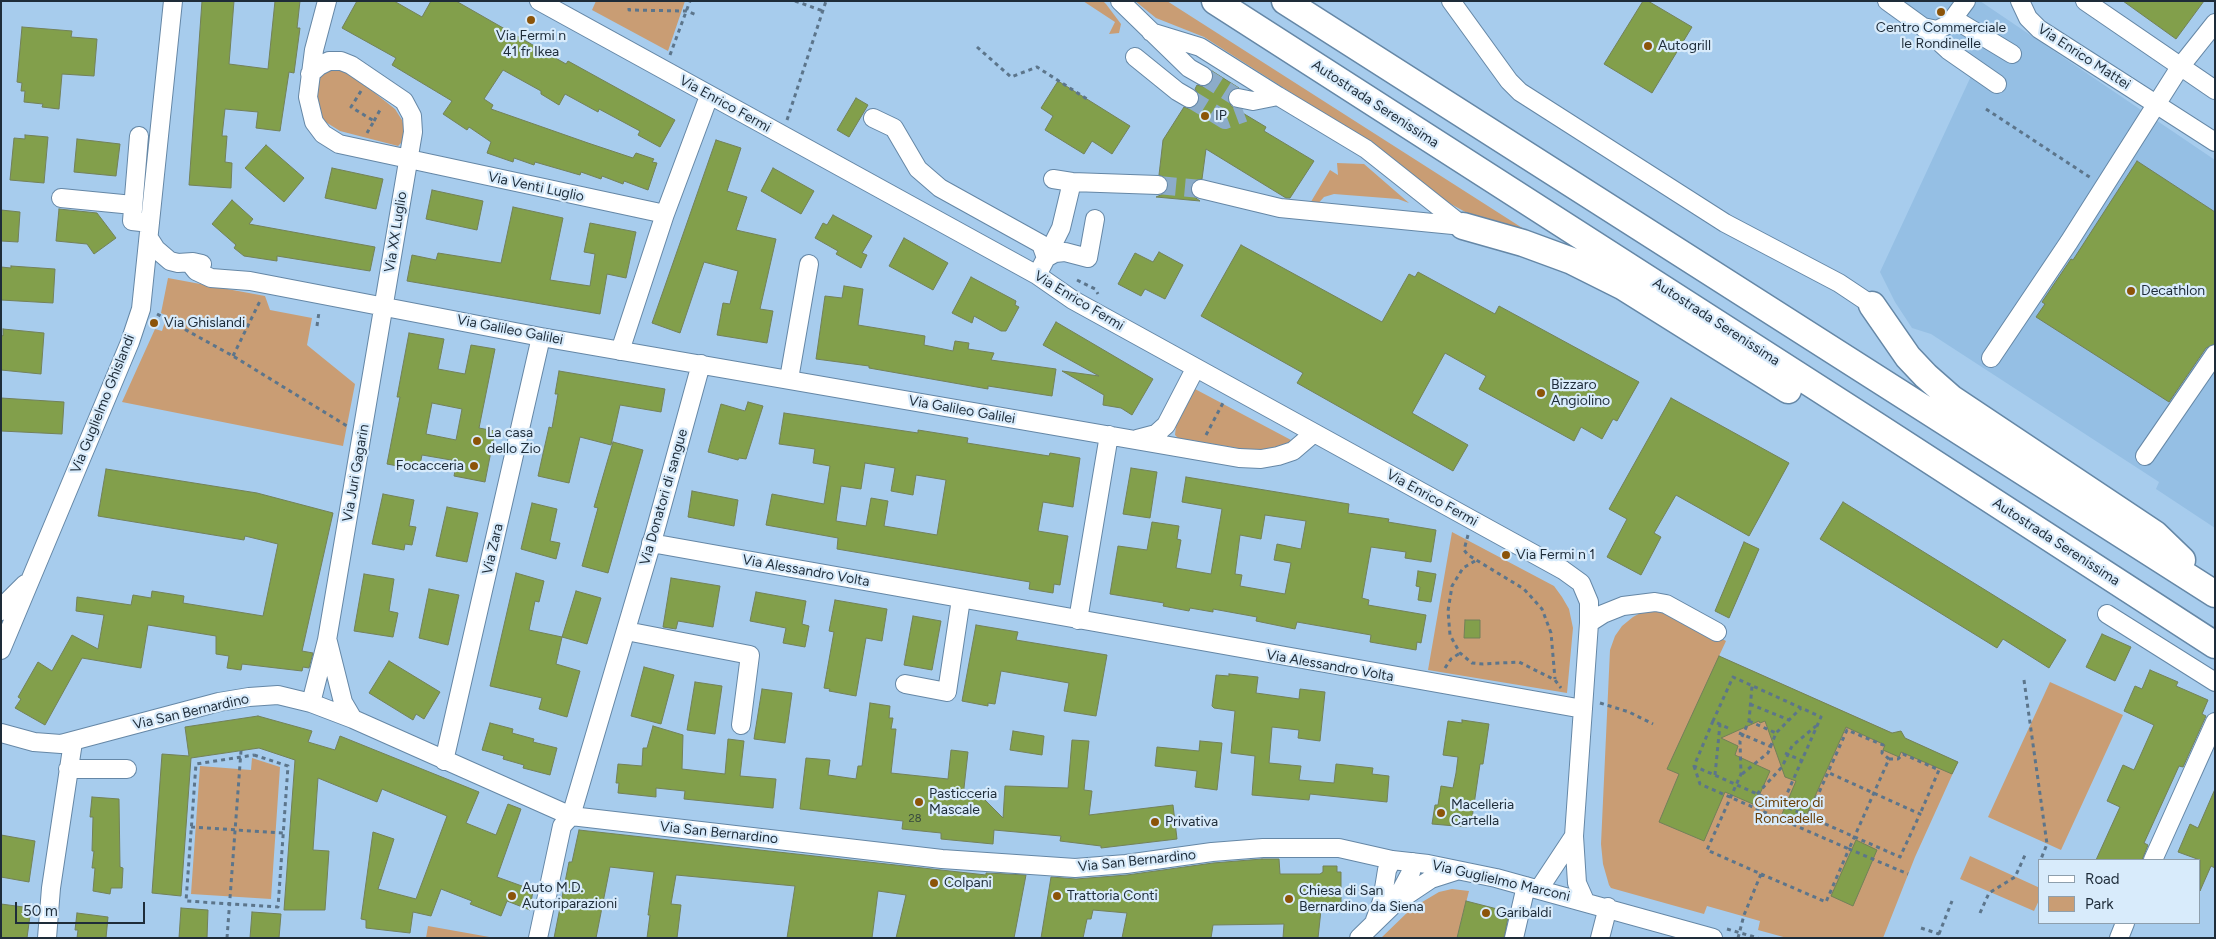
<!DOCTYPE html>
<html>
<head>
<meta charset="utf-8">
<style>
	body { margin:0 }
	#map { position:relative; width:2216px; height:939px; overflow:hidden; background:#a7cced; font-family:Figtree,sans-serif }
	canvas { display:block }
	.frame { position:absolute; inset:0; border:2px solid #1e2c39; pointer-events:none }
	.legend { position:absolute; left:2038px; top:859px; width:162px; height:65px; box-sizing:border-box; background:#d8ebfb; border:1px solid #8e9fad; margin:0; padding:6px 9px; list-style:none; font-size:15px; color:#1e2c39 }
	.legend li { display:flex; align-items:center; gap:10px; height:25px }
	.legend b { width:25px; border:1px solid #8e9fad }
	.scale { position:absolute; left:15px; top:902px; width:130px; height:22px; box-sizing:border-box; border:2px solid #1e2c39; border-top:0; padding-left:6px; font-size:15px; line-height:18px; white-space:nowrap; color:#1e2c39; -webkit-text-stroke:4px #d8ebfb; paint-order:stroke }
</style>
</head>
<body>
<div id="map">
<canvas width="2216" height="939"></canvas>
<div class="frame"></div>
<ul class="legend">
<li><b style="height:6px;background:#fff"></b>Road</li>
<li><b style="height:14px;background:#c99d74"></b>Park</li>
</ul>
<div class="scale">50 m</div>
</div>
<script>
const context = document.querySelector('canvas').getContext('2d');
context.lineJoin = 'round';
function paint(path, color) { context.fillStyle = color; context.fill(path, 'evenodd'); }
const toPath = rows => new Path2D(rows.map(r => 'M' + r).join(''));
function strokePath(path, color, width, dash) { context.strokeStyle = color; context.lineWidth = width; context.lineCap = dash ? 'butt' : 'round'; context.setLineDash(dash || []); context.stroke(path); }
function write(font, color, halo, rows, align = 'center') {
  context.font = font + ' Figtree,sans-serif'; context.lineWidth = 4.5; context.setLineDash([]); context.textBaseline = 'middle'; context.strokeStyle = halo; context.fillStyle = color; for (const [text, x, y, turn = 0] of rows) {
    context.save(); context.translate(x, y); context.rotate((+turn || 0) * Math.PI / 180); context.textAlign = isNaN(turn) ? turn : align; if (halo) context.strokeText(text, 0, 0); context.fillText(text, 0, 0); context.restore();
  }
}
const built = toPath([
	[1901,1,1975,1,1948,38,1936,26],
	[1976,1,1980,1,2215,160,2215,528,2156,489,2159,482,1931,334,1912,328,1895,302,1880,272,1972,74,1941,51]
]);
const green = toPath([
	[596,1,685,1,668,51,592,10],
	[1083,1,1103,1,1106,4,1121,24,1119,33,1109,34,1115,22],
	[1135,1,1167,1,1538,238,1478,219,1440,198,1362,138,1204,37,1156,18],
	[338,67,347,71,395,109,402,120,405,131,403,141,398,146,340,131,324,121,317,108,316,88,319,75,328,68],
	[1337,163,1364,164,1409,203,1398,199,1334,194,1324,197,1315,207,1309,205,1330,170,1338,175],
	[168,278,265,296,270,310,312,318,307,345,355,384,343,446,122,402,155,329,162,331,167,316,161,313],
	[1195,389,1291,440,1284,449,1267,453,1178,438,1175,435,1176,426],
	[1452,532,1554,586,1562,597,1569,609,1573,628,1567,693,1428,670],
	[1656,609,1680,616,1726,641,1719,656,1958,762,1915,857,1883,938,1787,938,1758,930,1760,921,1707,906,1704,914,1611,888,1609,885,1603,864,1601,844,1610,650,1615,636,1622,626,1633,617,1644,611],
	[2050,682,2123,715,2061,850,1988,817],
	[252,758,280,767,271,899,191,894,200,766,251,770],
	[1970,856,2040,888,2040,898,2034,911,1960,879],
	[1452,889,1469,891,1457,938,1381,938,1412,908,1439,892],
	[428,926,495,938,426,938]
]);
const building = toPath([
	[202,1,234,1,229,64,268,69,275,1,300,1,297,28,300,28,294,73,289,72,280,131,256,128,258,112,225,109,222,136,227,136,225,162,232,163,231,188,189,185,202,1],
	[357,1,394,1,422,17,431,1,456,1,566,64,568,61,675,120,660,147,638,135,640,131,599,109,598,112,565,94,559,105,541,94,541,91,503,70,484,99,493,105,491,109,588,143,633,158,636,153,654,159,652,162,657,163,648,190,624,181,623,184,602,176,601,179,581,172,580,175,535,162,534,165,514,158,513,162,487,153,491,142,469,127,467,130,443,114,452,101,392,65,396,58,342,28,357,1],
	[1643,1,1648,1,1692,27,1652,93,1604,64,1643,1],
	[2123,1,2204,1,2176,39,2123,1],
	[22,27,72,31,71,37,97,39,94,76,62,74,59,109,42,107,43,104,24,102,25,91,21,91,22,83,17,82,22,27],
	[1212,71,1239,88,1230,91,1228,95,1231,106,1266,127,1264,131,1314,161,1290,198,1286,198,1206,149,1202,179,1194,181,1191,187,1193,196,1200,201,1156,197,1163,194,1169,186,1167,180,1159,175,1163,140,1184,107,1189,109,1198,104,1200,98,1195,89,1197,85,1204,87,1209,85,1212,81,1212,71],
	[1058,81,1130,126,1112,154,1092,141,1084,154,1045,130,1053,116,1041,108,1058,81],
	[856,98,868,105,849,137,837,130,856,98],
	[25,135,48,137,44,183,10,180,14,138,25,139,25,135],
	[77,139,120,144,116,176,74,172,77,139],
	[716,140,741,148,727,191,747,197,736,230,776,239,760,309,773,311,767,343,717,335,723,303,730,304,738,271,704,262,680,333,652,323,716,140],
	[266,145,304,178,284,202,245,168,266,145],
	[2137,161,2215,212,2215,344,2206,348,2169,402,2036,317,2045,304,2042,302,2071,259,2073,260,2137,161],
	[332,168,383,179,376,209,325,198,332,168],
	[773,168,814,191,801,214,761,191,773,168],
	[432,190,483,201,477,230,426,219,432,190],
	[232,200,253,219,249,224,375,247,370,271,277,256,277,261,244,256,234,248,236,245,212,224,232,200],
	[513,207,563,218,550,280,590,286,595,254,584,252,590,223,636,232,626,278,607,274,600,314,407,281,412,255,436,260,438,253,501,263,513,207],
	[59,209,97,213,116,238,94,254,87,244,56,241,59,209],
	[1,210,20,212,18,242,1,241,1,210],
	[833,215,872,236,862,253,867,255,861,268,836,254,838,251,815,238,823,223,827,225,833,215],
	[904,238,948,263,933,290,889,266,904,238],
	[1241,245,1382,322,1409,274,1415,277,1418,272,1495,314,1499,306,1639,382,1617,421,1613,419,1602,439,1581,427,1574,441,1479,389,1486,376,1445,353,1412,413,1468,445,1453,471,1297,383,1303,373,1201,316,1241,245],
	[1159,252,1183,265,1165,299,1145,289,1141,296,1118,284,1135,253,1153,262,1159,252],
	[11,266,55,269,53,303,1,300,1,267,11,268,11,266],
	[971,277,1016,301,1015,305,1019,307,1006,331,1001,331,974,316,972,323,952,313,971,277],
	[844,286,863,289,858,325,925,336,924,345,953,351,955,341,969,343,968,349,994,353,991,360,1056,369,1052,396,988,386,988,389,869,368,869,366,816,359,825,296,842,298,844,286],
	[1056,322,1153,379,1132,415,1121,408,1103,405,1104,395,1062,371,1099,376,1043,345,1056,322],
	[3,329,44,333,41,374,1,370,1,335,3,336,3,329],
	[409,333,444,339,438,369,465,374,471,345,495,349,479,428,495,431,485,482,454,476,457,461,422,455,419,470,387,464,400,397,397,397,409,333],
	[432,403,462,409,456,440,426,434,432,403],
	[559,371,665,389,661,412,620,405,611,445,580,437,569,483,538,476,549,427,552,428,558,394,555,394,559,371],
	[1,398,64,402,62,434,1,431,1,398],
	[1671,398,1789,463,1749,536,1676,495,1654,533,1661,537,1641,575,1607,557,1627,519,1609,509,1671,398],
	[748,402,763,406,746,459,739,458,738,460,708,452,721,404,745,411,748,402],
	[784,413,918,433,918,430,968,438,967,443,1049,456,1050,453,1080,458,1073,507,1043,502,1038,531,1068,536,1060,585,1054,584,1053,593,1029,589,1030,582,837,549,838,538,766,525,772,494,824,504,830,466,813,463,815,449,779,444,784,413],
	[865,463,895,468,891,491,913,495,916,475,946,480,937,535,884,526,888,501,871,498,866,526,836,521,841,486,861,489,865,463],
	[613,442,643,450,608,573,582,566,598,508,594,507,613,442],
	[1131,468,1157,472,1150,518,1123,514,1131,468],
	[106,469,257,493,333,513,302,651,313,653,309,668,303,667,302,671,242,664,241,670,227,668,229,656,216,654,216,636,148,625,141,668,82,658,45,725,15,708,21,699,18,697,38,662,52,671,72,635,98,649,104,615,76,611,77,597,131,605,133,595,151,598,152,591,184,596,183,603,263,616,278,544,245,536,244,540,98,516,106,469],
	[1186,477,1349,504,1348,513,1389,519,1388,522,1436,530,1431,562,1405,558,1406,552,1371,547,1362,598,1369,600,1368,605,1426,615,1421,643,1417,642,1416,650,1370,642,1371,635,1297,622,1295,629,1256,621,1257,617,1213,609,1213,612,1190,608,1189,611,1163,606,1164,603,1110,594,1118,546,1147,550,1152,522,1179,526,1177,539,1181,540,1176,568,1211,574,1222,509,1182,502,1186,477],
	[1265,515,1306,521,1301,549,1277,544,1274,560,1291,563,1285,594,1240,586,1242,575,1235,574,1240,535,1261,539,1265,515],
	[692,491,738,500,734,526,688,517,692,491],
	[383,494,414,500,409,526,416,527,412,545,405,544,404,550,372,544,383,494],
	[1843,502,2066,640,2049,668,2003,639,1997,648,1820,539,1843,502],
	[532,503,557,509,550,541,560,543,556,559,521,549,532,503],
	[447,507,478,513,467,562,436,556,447,507],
	[1744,542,1759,549,1729,618,1715,611,1744,542],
	[1418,571,1436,574,1431,602,1418,600,1420,587,1416,586,1418,571],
	[516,573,544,581,539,602,535,601,529,630,562,637,556,664,580,671,567,717,539,709,542,698,490,686,516,573],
	[364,574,394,579,389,611,398,613,393,637,354,631,364,574],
	[671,578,720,586,713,627,678,621,676,629,663,627,671,578],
	[429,589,459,595,448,645,419,638,429,589],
	[576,591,601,598,587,644,562,637,576,591],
	[756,592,806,601,802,624,809,626,805,647,783,643,786,628,750,621,756,592],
	[835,600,887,609,882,641,866,638,856,696,829,691,830,689,824,688,834,632,829,631,835,600],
	[913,616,941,621,932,670,904,665,913,616],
	[1465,620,1480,620,1480,638,1464,638,1465,620],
	[976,625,1018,632,1016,640,1107,655,1096,716,1064,711,1069,683,1001,671,995,704,988,703,988,706,962,701,976,625],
	[2102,634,2131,647,2115,681,2086,667,2102,634],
	[1719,656,1892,733,1901,731,1905,738,1958,762,1952,774,1901,752,1899,757,1883,750,1885,745,1846,727,1803,823,1782,814,1796,781,1785,777,1765,721,1760,723,1759,721,1721,738,1738,746,1735,755,1770,771,1755,805,1725,792,1704,841,1659,822,1679,774,1667,769,1719,656],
	[389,661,440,692,424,719,416,714,413,720,369,693,389,661],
	[644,667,674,675,661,724,631,716,644,667],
	[2150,670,2178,682,2176,686,2208,700,2202,714,2206,716,2183,767,2179,766,2144,843,2148,845,2142,860,2096,860,2120,807,2107,801,2123,765,2134,770,2154,725,2124,711,2135,686,2142,689,2150,670],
	[1229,674,1258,677,1256,693,1299,699,1300,689,1325,692,1320,741,1298,738,1299,730,1272,727,1269,763,1301,766,1299,780,1334,783,1336,764,1373,768,1372,774,1389,776,1387,802,1310,794,1309,800,1252,795,1255,756,1231,753,1235,711,1214,708,1212,706,1216,675,1229,676,1229,674],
	[695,682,722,686,715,734,687,730,695,682],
	[762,689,792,693,785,743,754,739,762,689],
	[870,703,890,706,889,718,893,718,891,729,896,729,891,773,948,779,951,750,968,752,963,797,984,799,1003,818,1005,786,1068,788,1072,740,1089,741,1084,790,1092,791,1089,815,1173,805,1177,839,1101,848,1101,846,1060,841,1061,836,994,830,993,844,941,839,941,833,902,829,903,821,800,809,806,758,830,760,828,775,856,779,858,766,862,766,870,703],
	[258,716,312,731,308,742,335,750,340,736,479,792,466,823,496,835,508,804,521,809,497,877,533,890,530,910,507,901,501,916,470,904,472,901,441,889,431,916,413,912,410,933,366,928,366,920,361,919,373,832,394,839,378,889,416,899,447,816,382,789,377,802,318,778,313,850,329,851,325,910,284,910,295,760,259,748,191,758,181,896,152,893,162,754,189,756,185,727,258,716],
	[1462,720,1489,724,1483,764,1480,764,1471,825,1467,825,1467,827,1432,824,1435,805,1438,805,1441,786,1453,788,1456,773,1458,757,1443,755,1448,721,1462,723,1462,720],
	[490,723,513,729,512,733,534,739,533,742,557,748,550,775,523,768,524,765,503,759,504,756,482,750,490,723],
	[653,726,683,735,682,769,725,774,728,739,744,741,740,776,776,779,773,808,684,799,685,791,656,788,656,797,618,793,619,783,616,783,618,764,642,766,643,748,647,748,653,726],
	[1013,731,1044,736,1042,755,1010,750,1013,731],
	[1200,741,1222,743,1217,790,1195,787,1197,771,1155,766,1157,747,1199,751,1200,741],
	[2215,789,2215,868,2211,866,2200,891,2200,860,2178,852,2190,824,2198,828,2215,789],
	[92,797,119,799,120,867,123,868,122,888,111,888,110,894,93,891,95,868,92,868,94,851,92,851,93,817,90,817,92,797],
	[579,830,986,875,986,873,1026,875,1014,938,896,938,906,895,878,891,872,938,787,938,795,886,676,875,671,904,681,905,677,938,647,938,650,915,648,915,654,872,610,867,596,938,554,938,569,862,572,862,579,830],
	[1,835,35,841,29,882,1,877,1,835],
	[1856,840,1877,850,1853,906,1831,896,1856,840],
	[1262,859,1279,859,1280,874,1320,874,1323,872,1323,866,1337,866,1337,872,1341,872,1341,904,1339,904,1338,909,1321,910,1318,938,1283,938,1284,924,1213,925,1211,938,1122,938,1127,913,1093,910,1091,919,1087,919,1083,938,1041,938,1051,877,1076,879,1127,875,1213,863,1262,859],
	[1466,901,1509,912,1504,938,1457,938,1466,901],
	[1,904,31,908,27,938,1,938,1,904],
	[181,908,208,910,207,938,179,938,181,908],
	[252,912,281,914,279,938,250,938,252,912],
	[77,913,108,917,106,938,77,938,78,930,75,930,77,913]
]);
const minorTunnel = toPath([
	[1203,76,1238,98],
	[1189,98,1225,120,1244,113],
	[1158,185,1201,189]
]);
const path = toPath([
	[795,1,823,11],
	[629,8,629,10,686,11,697,15],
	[977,47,1011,77,1037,67,1087,99],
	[670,55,690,1],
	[361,91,351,107,374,121,367,133],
	[1986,109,2091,178],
	[787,120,826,1],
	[374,121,381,108],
	[1077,280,1095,289,1098,294],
	[157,314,233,356,347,426],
	[317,326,319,312],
	[233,356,261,299],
	[1206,435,1224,401],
	[1468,535,1464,550,1468,555,1524,589,1542,609,1551,633,1555,679],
	[1475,561,1463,568,1452,586,1448,611,1450,635,1460,653,1472,663,1483,664,1519,662,1555,680,1561,688],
	[1445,668,1451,659,1460,653],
	[2024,680,2047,844,2041,859],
	[1600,703,1629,712,1653,724],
	[1750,704,1789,720],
	[1713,721,1694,766,1900,857,1920,814,1827,772],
	[1749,721,1776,733],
	[1728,728,1713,721,1733,677,1821,717,1782,805],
	[1739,733,1774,748],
	[1785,753,1805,762],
	[254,755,288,766,278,907,186,901,196,764,254,755],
	[1889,759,1898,759,1903,754,1939,770,1920,814],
	[1694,766,1700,784,1849,849,1889,759,1882,753,1883,745,1847,730,1808,817],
	[1742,774,1768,753,1776,733,1801,708],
	[1715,775,1720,724],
	[1757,794,1782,767,1792,746,1816,726],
	[191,827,283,833],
	[1761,874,1826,902,1849,849,1908,874],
	[1980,913,1989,893,2015,877,2026,853],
	[1921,928,1939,934,1941,938],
	[1727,929,1758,938],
	[1939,934,1952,901],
	[227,938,241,751],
	[1738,938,1744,915,1761,874,1707,850,1741,774,1740,741,1749,721,1752,686]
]);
const minor = toPath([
	[327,1,314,50,308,97,314,122,323,134,339,144,665,214],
	[539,1,1037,275,1073,300,1563,570,1581,583,1589,602,1589,623,1574,836,1577,883,1585,901],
	[1120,1,1189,68,1203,76],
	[1451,1,1509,81,1520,92,1725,223,1839,283,1872,305],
	[1887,1,1923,27,1937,30,1949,24,1966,1],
	[2020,1,2028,18,2039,29,2215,142],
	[2085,1,2215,90],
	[1954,19,2012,54],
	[1923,27,1948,50,1997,84],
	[1151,32,1200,47,1278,96],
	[1135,57,1177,91,1189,98],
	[310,74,319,66,329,61,341,61,351,65,404,101,412,116,413,132,327,640,311,703],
	[1238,98,1253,101,1278,96,1366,149,1463,226],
	[873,118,894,128,918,169,940,188,1041,244,1046,258,1037,275],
	[139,136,132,221,150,223],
	[1053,179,1072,182,1158,185],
	[1201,189,1280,208,1463,226],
	[61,198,133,205],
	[149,238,156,249,170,261,178,263,193,262,202,264],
	[1046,258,1055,253,1065,252,1088,258,1095,219],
	[1046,258,1061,228,1072,182],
	[193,262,192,266,196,271,211,278,250,281,541,337,1239,458,1261,459,1278,456,1293,451,1314,433],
	[620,351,665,214,709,96],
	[1991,358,2069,242,2180,67,2215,23],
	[789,379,809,264],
	[1137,439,1156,434,1166,425,1195,369],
	[2145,456,2215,354],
	[651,543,1583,709],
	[1,611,5,604,25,584],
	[2107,614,2215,682],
	[1078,620,1109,435],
	[1589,623,1603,614,1623,606,1655,602,1666,604,1717,632],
	[626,631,750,655,741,725],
	[328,642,343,702,353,719],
	[1,650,130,342,141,309,173,1],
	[905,684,947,692,961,599],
	[1,733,34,742,61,744,219,702,249,697,278,695,311,703,353,719,571,816,942,859,1075,868,1126,864,1212,852,1263,848,1339,848,1392,860,1428,864,1496,878,1713,938],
	[444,761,541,337],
	[68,769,127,769],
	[571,816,654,535,701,364],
	[2153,860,2215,722],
	[1539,889,1574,836],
	[1396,900,1411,872,1413,862],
	[1375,920,1382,901,1387,870,1392,860],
	[47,938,51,888,73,742],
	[538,938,562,826,571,816],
	[1359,938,1395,903,1431,879,1456,871],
	[1514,938,1526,886],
	[1600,938,1608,907],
	[2119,938,2125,923]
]);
const highway = toPath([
	[1215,1,1877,426,2215,645],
	[1285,1,2215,594],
	[1463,226,1523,243,1572,261,1622,286,1788,390],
	[1872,305,1908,357,1926,376,1951,398,2155,534,2182,560]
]);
const markers = [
	[1941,12,5,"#8c5409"],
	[531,20,5,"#8c5409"],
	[1648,46,5,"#8c5409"],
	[1205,116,5,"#8c5409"],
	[2131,291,5,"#8c5409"],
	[154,323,5,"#8c5409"],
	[1541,393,5,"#8c5409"],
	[477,441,5,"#8c5409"],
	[474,466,5,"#8c5409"],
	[1506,555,5,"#8c5409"],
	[919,802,5,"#8c5409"],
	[1441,813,5,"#8c5409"],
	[1155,822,5,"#8c5409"],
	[934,883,5,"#8c5409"],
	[512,896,5,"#8c5409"],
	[1057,896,5,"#8c5409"],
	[1289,899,5,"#8c5409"],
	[1486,913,5,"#8c5409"]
];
const numberNames = [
	["28",915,819]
];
const poiNames = [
	["Centro Commerciale",1941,28,"center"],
	["le Rondinelle",1941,44,"center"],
	["Via Fermi n",531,36,"center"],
	["41 fr Ikea",531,52,"center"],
	["Autogrill",1658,46],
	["IP",1215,116],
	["Decathlon",2141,291],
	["Via Ghislandi",164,323],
	["Bizzaro",1551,385],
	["Angiolino",1551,401],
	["La casa",487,433],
	["dello Zio",487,449],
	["Focacceria",464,466,"right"],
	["Via Fermi n 1",1516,555],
	["Pasticceria",929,794],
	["Mascale",929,810],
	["Macelleria",1451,805],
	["Cartella",1451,821],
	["Privativa",1165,822],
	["Colpani",944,883],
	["Auto M.D.",522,888],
	["Autoriparazioni",522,904],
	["Chiesa di San",1299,891],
	["Bernardino da Siena",1299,907],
	["Trattoria Conti",1067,896],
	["Garibaldi",1496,913]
];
const streetNames = [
	["Via Enrico Mattei",2084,57,33],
	["Via Enrico Fermi",725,104,29],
	["Autostrada Serenissima",1375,104,33],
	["Via Venti Luglio",536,187,12],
	["Via XX Luglio",396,232,-81],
	["Via Enrico Fermi",1079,301,31],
	["Autostrada Serenissima",1716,322,33],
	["Via Galileo Galilei",510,330,11],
	["Via Guglielmo Ghislandi",103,404,-68],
	["Via Galileo Galilei",962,410,10],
	["Via Juri Gagarin",356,473,-80],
	["Via Donatori di sangue",664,497,-74],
	["Via Enrico Fermi",1432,498,29],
	["Autostrada Serenissima",2056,542,33],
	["Via Zara",493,549,-77],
	["Via Alessandro Volta",806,571,10],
	["Via Alessandro Volta",1330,666,10],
	["Via San Bernardino",191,712,-13],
	["Via San Bernardino",719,833,6],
	["Via San Bernardino",1137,861,-6],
	["Via Guglielmo Marconi",1501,881,13]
];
const parkNames = [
	["Cimitero di",1789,803],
	["Roncadelle",1789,819]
];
paint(built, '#95bfe4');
paint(green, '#c99d74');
paint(building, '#829f4b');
strokePath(building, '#728159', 1);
strokePath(minorTunnel, '#8cacc9', 18, [18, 9]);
strokePath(minor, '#6587a6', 20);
strokePath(highway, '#6587a6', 29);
strokePath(path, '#5c758b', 3, [4, 4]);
strokePath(minor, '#fff', 18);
strokePath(highway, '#fff', 26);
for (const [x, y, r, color] of markers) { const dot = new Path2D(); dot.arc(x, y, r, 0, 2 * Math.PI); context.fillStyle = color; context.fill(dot); strokePath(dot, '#d8ebfb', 2); }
write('11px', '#37493e', null, numberNames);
write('14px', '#1e2c39', '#d8ebfb', poiNames, 'left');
write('14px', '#1e2c39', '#d8ebfb', streetNames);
write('14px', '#683d05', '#d8ebfb', parkNames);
</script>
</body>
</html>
